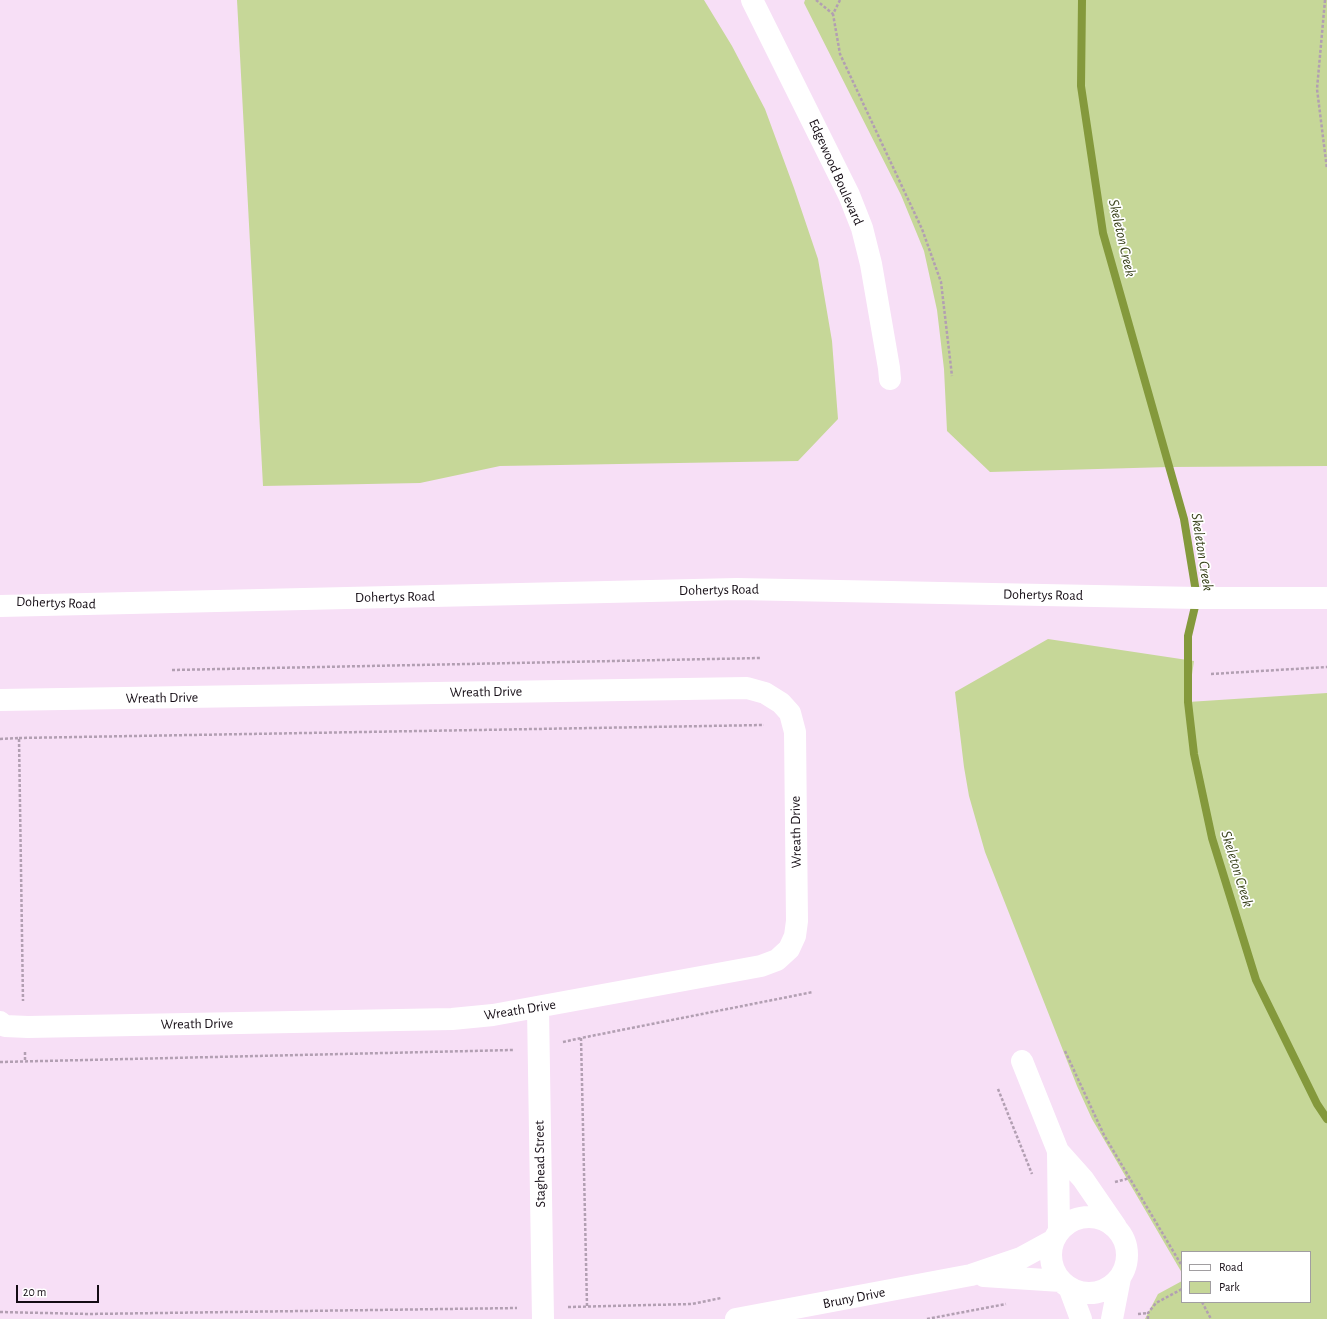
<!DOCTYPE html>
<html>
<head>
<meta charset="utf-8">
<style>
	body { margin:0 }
	#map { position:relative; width:1327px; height:1319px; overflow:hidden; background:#f7dff6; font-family:"Alegreya Sans",sans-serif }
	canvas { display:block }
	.legend { position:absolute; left:1181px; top:1251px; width:130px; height:52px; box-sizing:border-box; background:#fff; border:1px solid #a19ea1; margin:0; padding:5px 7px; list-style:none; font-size:12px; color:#140c14 }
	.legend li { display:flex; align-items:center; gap:8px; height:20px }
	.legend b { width:20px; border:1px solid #a19ea1 }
	.scale { position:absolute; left:16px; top:1285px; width:83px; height:18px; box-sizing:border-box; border:2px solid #140c14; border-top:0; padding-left:5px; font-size:12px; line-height:14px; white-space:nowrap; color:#140c14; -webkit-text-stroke:3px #fff; paint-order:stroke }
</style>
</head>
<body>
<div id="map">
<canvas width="1327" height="1319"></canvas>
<ul class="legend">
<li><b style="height:5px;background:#fff"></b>Road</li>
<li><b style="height:11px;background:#c6d798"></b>Park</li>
</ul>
<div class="scale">20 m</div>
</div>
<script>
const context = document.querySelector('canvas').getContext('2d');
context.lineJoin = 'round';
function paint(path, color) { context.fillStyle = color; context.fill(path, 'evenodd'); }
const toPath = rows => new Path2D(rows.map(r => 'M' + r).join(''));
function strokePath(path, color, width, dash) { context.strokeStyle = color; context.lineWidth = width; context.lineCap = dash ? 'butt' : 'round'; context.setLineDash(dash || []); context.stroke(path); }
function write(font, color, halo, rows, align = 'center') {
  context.font = font + ' "Alegreya Sans",sans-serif'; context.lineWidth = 3.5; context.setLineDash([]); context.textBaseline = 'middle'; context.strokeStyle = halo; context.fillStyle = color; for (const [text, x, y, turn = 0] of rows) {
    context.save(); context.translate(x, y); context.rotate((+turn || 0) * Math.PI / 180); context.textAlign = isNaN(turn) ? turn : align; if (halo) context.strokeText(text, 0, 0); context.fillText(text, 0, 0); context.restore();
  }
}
const green = toPath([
	[237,0,704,0,732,46,765,109,794,188,818,259,832,341,838,419,798,461,500,466,420,483,263,486],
	[805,0,1327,0,1327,466,1169,467,990,472,947,431,944,369,937,310,924,251,901,195,804,3],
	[1048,639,1194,661,1188,702,1327,693,1327,1319,1145,1319,1158,1294,1182,1281,1182,1302,1310,1302,1310,1252,1182,1252,1182,1273,1092,1119,1077,1086,985,852,969,796,964,767,955,692]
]);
const stream = toPath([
	[1082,0,1081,86,1103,233,1184,519,1197,598,1188,636,1188,702,1194,754,1212,838,1256,980,1317,1104,1327,1119]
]);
const path = toPath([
	[816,0,833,14],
	[840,0,833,14,840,54,922,229,941,282,952,376],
	[1325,0,1317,89,1327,169],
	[172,670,761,658],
	[1211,674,1327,667],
	[19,738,764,725],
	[0,739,19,738,23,1001],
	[563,1042,581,1038],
	[1065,1051,1104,1135,1182,1266],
	[25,1052,25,1061],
	[0,1062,513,1050],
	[998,1089,1032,1174],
	[1115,1182,1130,1178],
	[1202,1302,1211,1319],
	[587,1306,581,1038,813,992],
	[568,1307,692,1304,721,1298],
	[0,1312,89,1314,517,1308],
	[1138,1314,1148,1313],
	[927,1319,1006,1304],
	[1148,1319,1148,1313,1156,1303,1182,1289]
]);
const minor = toPath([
	[752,0,849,195,862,228,871,264,889,368,890,379],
	[0,700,747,688,765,693,781,703,790,713,795,732,797,921,795,936,789,949,777,960,761,966,493,1015,452,1019,28,1027,5,1026,0,1022],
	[538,1008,543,1319],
	[1022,1061,1058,1151,1083,1179,1116,1227],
	[1058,1151,1059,1232],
	'1051 1255a38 38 0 1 1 76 0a38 38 0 1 1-76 0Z',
	[984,1276,1061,1281],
	[1069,1287,1081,1319],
	[736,1319,971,1275,1021,1258,1054,1240],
	[1112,1319,1120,1278]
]);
const major = toPath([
	[0,606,737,589,1197,598,1327,598]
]);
const streetNames = [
	["Edgewood Boulevard",836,172,66],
	["Dohertys Road",719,590,-1],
	["Dohertys Road",1043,595,1],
	["Dohertys Road",395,597,-1],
	["Dohertys Road",56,603,2],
	["Wreath Drive",486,692,-1],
	["Wreath Drive",162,698,-1],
	["Wreath Drive",796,832,-91],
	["Wreath Drive",520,1010,-9],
	["Wreath Drive",197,1024,-1],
	["Staghead Street",540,1164,-91],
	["Bruny Drive",854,1298,-11]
];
const waterNames = [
	["Skeleton Creek",1122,238,77],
	["Skeleton Creek",1202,552,81],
	["Skeleton Creek",1237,869,73]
];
paint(green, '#c6d798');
strokePath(stream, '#84993c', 8);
strokePath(path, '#b29fb2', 2.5, [3, 2]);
strokePath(minor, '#fff', 22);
strokePath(major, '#fff', 22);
write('14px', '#140c14', '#fff', streetNames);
write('italic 15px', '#39421b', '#fff', waterNames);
</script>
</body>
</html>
